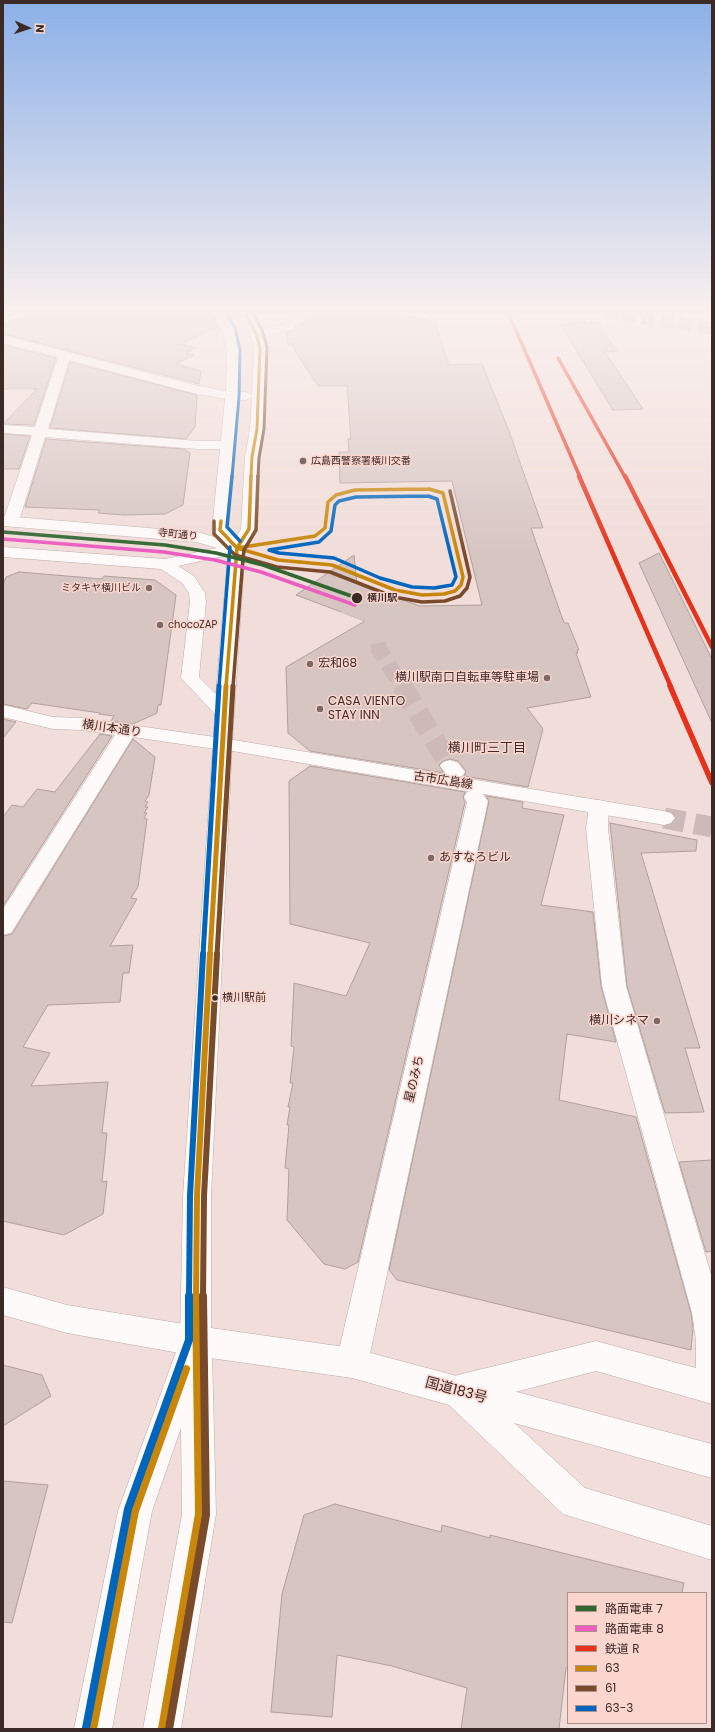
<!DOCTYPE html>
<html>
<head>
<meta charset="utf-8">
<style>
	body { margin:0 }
	#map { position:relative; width:715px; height:1732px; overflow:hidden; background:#f1ddd9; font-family:Poppins,"Noto Sans JP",sans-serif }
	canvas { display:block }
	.frame { position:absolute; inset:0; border:4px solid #3c2a27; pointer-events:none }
	.legend { position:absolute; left:567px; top:1592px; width:140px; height:132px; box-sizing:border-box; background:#fbd6cf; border:1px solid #af918c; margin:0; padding:5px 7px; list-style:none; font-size:12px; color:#3c2a27 }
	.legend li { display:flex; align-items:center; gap:8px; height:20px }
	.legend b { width:20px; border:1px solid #af918c }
	.north { position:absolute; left:8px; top:8px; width:40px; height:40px; -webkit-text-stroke:3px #fbd6cf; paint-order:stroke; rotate:93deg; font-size:11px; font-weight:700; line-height:16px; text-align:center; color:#3c2a27 }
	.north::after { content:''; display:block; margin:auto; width:14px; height:18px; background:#3c2a27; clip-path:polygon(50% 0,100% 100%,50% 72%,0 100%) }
</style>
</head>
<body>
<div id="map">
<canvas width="715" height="1732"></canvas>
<div class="frame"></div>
<ul class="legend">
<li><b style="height:5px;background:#316631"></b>路面電車 7</li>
<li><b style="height:5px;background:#ec5cc1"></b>路面電車 8</li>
<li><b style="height:5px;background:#e7311b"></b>鉄道 R</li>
<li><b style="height:5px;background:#c8870a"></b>63</li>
<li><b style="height:5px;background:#7a4b2a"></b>61</li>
<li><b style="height:5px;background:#0065bd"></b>63-3</li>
</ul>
<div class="north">N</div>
</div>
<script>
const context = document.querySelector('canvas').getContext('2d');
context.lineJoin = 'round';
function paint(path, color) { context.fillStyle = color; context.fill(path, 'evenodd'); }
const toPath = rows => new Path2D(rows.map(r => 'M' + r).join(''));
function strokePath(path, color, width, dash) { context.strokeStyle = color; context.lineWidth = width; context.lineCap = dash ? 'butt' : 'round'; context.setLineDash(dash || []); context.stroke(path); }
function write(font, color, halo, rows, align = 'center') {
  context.font = font + ' Poppins,"Noto Sans JP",sans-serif'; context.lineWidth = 3; context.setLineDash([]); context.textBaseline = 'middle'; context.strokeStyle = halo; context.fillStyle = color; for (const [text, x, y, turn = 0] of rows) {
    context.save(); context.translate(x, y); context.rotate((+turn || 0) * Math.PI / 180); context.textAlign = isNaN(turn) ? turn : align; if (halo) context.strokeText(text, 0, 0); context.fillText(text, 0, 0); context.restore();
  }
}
const building = toPath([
	[33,312,211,312,218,327,181,344,196,348,185,353,194,355,176,364,201,371,199,384,3,334,3,324,33,312],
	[226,312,237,312,239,317,231,321,226,312],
	[316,312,383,312,435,321,449,365,482,364,509,431,543,528,531,528,558,606,564,623,568,623,579,650,577,650,578,653,576,653,591,697,527,708,543,729,528,787,464,776,466,771,458,761,450,759,443,761,439,765,444,773,310,751,288,733,286,667,365,621,296,595,354,555,357,584,420,606,482,605,452,481,340,483,339,452,349,452,348,439,351,439,347,386,318,386,293,348,293,344,288,344,287,333,316,312],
	[584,319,586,323,597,322,617,351,605,352,643,409,613,410,560,324,579,323,584,319],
	[3,345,56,358,34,425,3,424,37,389,3,389,3,345],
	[70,362,197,395,195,427,186,439,50,428,70,362],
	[3,434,30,436,19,469,3,469,3,434],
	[46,439,184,449,190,453,183,505,165,514,124,515,98,513,100,510,25,507,46,439],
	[659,553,712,659,712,723,639,563,659,553],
	[19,572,102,579,104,576,155,580,176,595,161,705,158,705,157,713,133,724,111,721,114,716,99,714,100,713,32,703,27,709,3,704,3,585,6,577,19,572],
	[3,719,16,722,3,738,3,719],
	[100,734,112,736,3,906,3,817,12,805,23,807,37,789,55,792,100,734],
	[133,739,155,757,149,795,145,801,148,802,145,807,148,807,144,813,147,813,144,818,147,819,138,887,131,898,137,899,110,946,133,945,129,973,123,973,120,1002,48,1005,23,1047,50,1053,31,1086,108,1082,102,1133,107,1133,102,1182,107,1181,103,1214,64,1235,3,1221,3,936,12,934,133,739],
	[310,766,465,792,463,798,465,802,358,1262,345,1269,324,1264,287,1220,289,1169,285,1168,289,1125,287,1125,290,1107,288,1107,293,1083,290,1083,294,1047,291,1046,294,983,346,996,370,943,290,924,289,781,310,766],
	[486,796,523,802,522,808,564,815,541,905,593,912,601,986,616,1042,567,1034,559,1100,636,1117,691,1313,693,1328,691,1350,397,1280,389,1270,489,801,486,796],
	[610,823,697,840,696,851,641,853,700,1048,685,1048,704,1112,665,1113,627,986,610,823],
	[712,1160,712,1251,706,1252,679,1162,712,1160],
	[3,1365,42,1375,51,1396,3,1426,3,1365],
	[3,1481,48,1485,12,1623,3,1622,3,1481],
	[335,1504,441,1532,442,1525,490,1538,490,1535,684,1583,682,1593,568,1593,568,1668,566,1668,559,1729,461,1729,467,1688,392,1666,337,1655,332,1717,271,1712,282,1594,304,1515,335,1504]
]);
const minorTunnelFar2 = toPath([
	[604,312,712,328]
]);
const minorTunnelFar1 = toPath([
	[378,643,379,649,402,687]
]);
const minorTunnel = toPath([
	[402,686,450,766]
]);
const majorTunnel = toPath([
	[664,818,712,827]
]);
const minor = toPath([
	[212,312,224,312,234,330,239,350,239,392,246,392,252,395,254,348,250,333,238,312,250,312,260,329,281,326,302,312,315,312,288,331,263,336,266,348,266,365,264,429,259,457,257,529,243,551,237,553,231,551,212,530,220,449,198,449,45,437,19,521,16,524,6,524,3,521,32,435,3,433,3,425,35,427,58,357,3,343,3,335,194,385,226,391,227,350,222,330,212,312],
	[69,360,193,393,225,399,221,441,198,441,48,429,69,360],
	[252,397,250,429,245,457,241,529,236,537,228,529,238,400,246,400,252,397],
	[3,705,53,717,82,718,222,738,229,740,232,744,229,748,222,750,133,737,11,933,3,935,3,909,115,735,82,730,53,729,3,717,3,705],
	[450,760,457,762,462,768,465,772,462,776,455,778,448,776,443,770,440,766,443,762,450,760],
	[474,790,481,792,488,801,368,1363,363,1374,352,1378,341,1374,336,1363,467,802,464,797,467,792,474,790],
	[599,800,606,802,609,807,608,828,626,986,712,1278,712,1404,596,1371,488,1399,585,1488,712,1526,712,1560,563,1514,448,1404,442,1391,447,1380,458,1375,596,1341,696,1368,696,1340,692,1313,602,986,586,828,589,807,592,802,599,800],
	[3,1287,67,1305,196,1326,207,1331,212,1341,207,1351,196,1356,67,1333,3,1315,3,1287]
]);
const major = toPath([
	[222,738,664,811,671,813,675,818,671,823,664,825,215,748,212,744,215,740,222,738],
	[196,1326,207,1331,212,1341,209,1348,212,1354,216,1514,181,1729,143,1729,182,1514,181,1428,152,1511,112,1729,74,1729,118,1511,180,1341,185,1331,196,1326]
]);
const highway = toPath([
	[3,516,197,532,243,545,245,548,232,744,211,1196,211,1328,352,1348,712,1444,712,1478,352,1378,196,1356,185,1351,180,1341,183,1196,215,714,181,678,190,602,189,593,182,583,161,569,3,557,3,547,165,559,217,548,196,542,3,526,3,516],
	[228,555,216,694,199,677,206,602,205,593,194,576,178,566,228,555]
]);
const tram = toPath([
	[357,598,418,619],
	[341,612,401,633]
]);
const bus1Far4 = toPath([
	[244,312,256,333,260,348,257,429,252,457,251,477]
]);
const bus1Far3 = toPath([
	[429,489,443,493,463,577,461,585,455,591,444,594,422,595,395,590,332,565,278,560,237,548,315,536,325,528,328,502,336,495,355,490,429,489],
	[221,521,220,530,237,548],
	[226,687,237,548,249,529,251,476]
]);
const bus1Far2 = toPath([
	[210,955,226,686]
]);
const bus1Far1 = toPath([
	[196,1297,197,1196,210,954]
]);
const bus1 = toPath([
	[93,1729,135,1511,186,1369],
	[162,1729,199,1514,196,1296]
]);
const bus2Far4 = toPath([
	[252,312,262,330,267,347,264,429,259,458,258,477]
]);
const bus2Far3 = toPath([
	[214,521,214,534,235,555,277,567,330,572,394,597,422,602,445,601,460,596,467,588,470,577,450,491],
	[233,687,243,558,244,550,256,530,258,476]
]);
const bus2Far2 = toPath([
	[217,955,233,686]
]);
const bus2Far1 = toPath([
	[203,1297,204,1196,217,954]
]);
const bus2 = toPath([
	[169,1729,206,1515,203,1296]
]);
const bus3Far4 = toPath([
	[226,312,235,328,240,350,239,397,232,477]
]);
const bus3Far3 = toPath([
	[232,476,227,527,240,541],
	[428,496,437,499,456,577,452,585,434,588,412,587,380,578,334,558,279,553,269,550,319,542,331,531,335,505,339,501,356,497,428,496],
	[219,687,230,547]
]);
const bus3Far2 = toPath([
	[203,955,219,686]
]);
const bus3Far1 = toPath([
	[189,1297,190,1196,203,954]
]);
const bus3 = toPath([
	[86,1728,128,1509,189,1340,189,1296]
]);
const rail1Far2 = toPath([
	[508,312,580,477],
	[558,358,625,477]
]);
const rail1Far1 = toPath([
	[579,476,671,687],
	[625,476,712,647]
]);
const rail1 = toPath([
	[670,686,712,783]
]);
const tram1 = toPath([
	[3,532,165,545,216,553,263,565,357,598]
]);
const tram2 = toPath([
	[3,539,164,552,215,560,261,572,355,605]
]);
const markers = [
	[303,461,4,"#7b6965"],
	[149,588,4,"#7b6965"],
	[357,598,6,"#3c2a27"],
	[160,625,4,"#7b6965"],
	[310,664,4,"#7b6965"],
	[547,678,4,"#7b6965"],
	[320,709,4,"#7b6965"],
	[431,858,4,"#7b6965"],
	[215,998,3.5,"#3c2a27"],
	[657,1021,4,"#7b6965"]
];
const farPoinames = [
	["広島西警察署横川交番",311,461],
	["ミタキヤ横川ビル",141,588,"right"],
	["chocoZAP",168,625]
];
const farStreetnames = [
	["寺町通り",178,535,6]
];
const farStopnames = [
	["横川駅",367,598]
];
const busNames = [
	["横川駅前",222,998]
];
const poiNames = [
	["宏和68",318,664],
	["横川駅南口自転車等駐車場",539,678,"right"],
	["CASA VIENTO",328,702],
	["STAY INN",328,716],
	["あすなろビル",439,858],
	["横川シネマ",649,1021,"right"]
];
const streetNames = [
	["横川本通り",112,729,8],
	["古市広島線",443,781,9],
	["星のみち",415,1079,-77]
];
const neighbourhoodNames = [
	["横川町三丁目",487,749]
];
const nearStreetnames = [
	["国道183号",456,1391,15]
];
paint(building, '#d7c5c2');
strokePath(building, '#b09f9c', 1);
strokePath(minorTunnelFar2, '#cdb9b5', 13, [13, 6]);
strokePath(minorTunnelFar1, '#cdb9b5', 16, [16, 8]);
strokePath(minorTunnel, '#cdb9b5', 21, [21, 10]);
strokePath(majorTunnel, '#cdb9b5', 21, [21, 10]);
strokePath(minor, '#bcaba8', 1);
strokePath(major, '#bcaba8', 1);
strokePath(highway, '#bcaba8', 1);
paint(minor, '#fdfaf9');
paint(major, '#fdfaf9');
paint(highway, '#fdfaf9');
strokePath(tram, '#d0cac9', 1);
strokePath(bus1Far4, '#c8870a', 3);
strokePath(bus1Far3, '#c8870a', 3.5);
strokePath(bus1Far2, '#c8870a', 5);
strokePath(bus1Far1, '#c8870a', 6);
strokePath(bus1, '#c8870a', 8);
strokePath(bus2Far4, '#7a4b2a', 3);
strokePath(bus2Far3, '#7a4b2a', 3.5);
strokePath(bus2Far2, '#7a4b2a', 5);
strokePath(bus2Far1, '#7a4b2a', 6);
strokePath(bus2, '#7a4b2a', 8);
strokePath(bus3Far4, '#0065bd', 3);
strokePath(bus3Far3, '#0065bd', 3.5);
strokePath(bus3Far2, '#0065bd', 5);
strokePath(bus3Far1, '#0065bd', 6);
strokePath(bus3, '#0065bd', 8);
strokePath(rail1Far2, '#e7311b', 3.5);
strokePath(rail1Far1, '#e7311b', 4.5);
strokePath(rail1, '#e7311b', 5.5);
strokePath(tram1, '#316631', 3.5);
strokePath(tram2, '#ec5cc1', 3.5);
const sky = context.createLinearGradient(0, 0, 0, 554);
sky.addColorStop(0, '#8bb0e8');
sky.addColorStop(0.56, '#f9f0ee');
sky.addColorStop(1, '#f9f0ee00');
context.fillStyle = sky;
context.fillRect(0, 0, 715, 554);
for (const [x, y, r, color] of markers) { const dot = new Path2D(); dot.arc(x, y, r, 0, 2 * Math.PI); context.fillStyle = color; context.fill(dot); strokePath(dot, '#fbd6cf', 1.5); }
write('10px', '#3c2a27', '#fbd6cf', farPoinames, 'left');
write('10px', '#3c2a27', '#fbd6cf', farStreetnames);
write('bold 10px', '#3c2a27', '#fbd6cf', farStopnames, 'left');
write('11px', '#3c2a27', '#fbd6cf', busNames, 'left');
write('12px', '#3c2a27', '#fbd6cf', poiNames, 'left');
write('12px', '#3c2a27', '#fbd6cf', streetNames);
write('13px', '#3c2a27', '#fbd6cf', neighbourhoodNames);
write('14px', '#3c2a27', '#fbd6cf', nearStreetnames);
</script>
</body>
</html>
